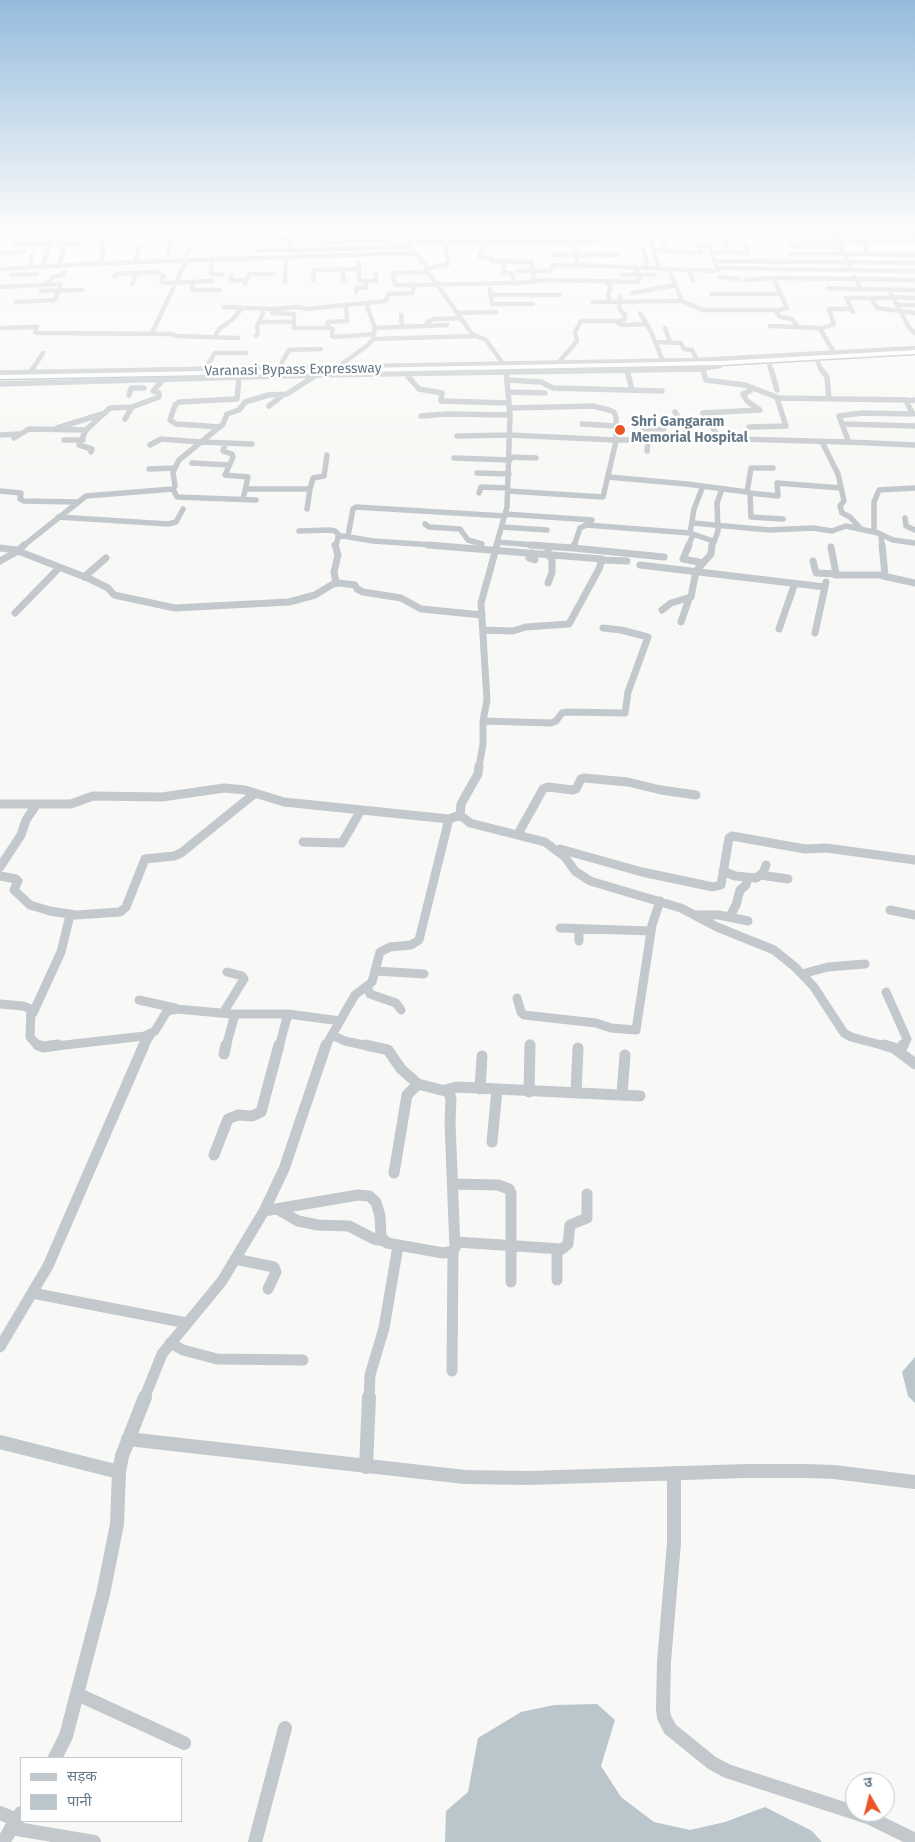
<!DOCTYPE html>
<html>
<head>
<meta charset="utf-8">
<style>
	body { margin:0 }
	#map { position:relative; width:915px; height:1842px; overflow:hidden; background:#f8f9f6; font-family:"Fira Sans","Noto Sans Devanagari",sans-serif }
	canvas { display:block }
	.legend { position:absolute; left:20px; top:1757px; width:162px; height:65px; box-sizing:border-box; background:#fff; border:1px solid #c2c9cf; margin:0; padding:6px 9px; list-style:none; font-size:15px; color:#667988 }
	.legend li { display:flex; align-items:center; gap:10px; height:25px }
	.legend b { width:25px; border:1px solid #c2c9cf }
	.north { position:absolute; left:845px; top:1772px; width:50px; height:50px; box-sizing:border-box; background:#fff; border:1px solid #c2c9cf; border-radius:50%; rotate:352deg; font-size:14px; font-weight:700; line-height:20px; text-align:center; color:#667988 }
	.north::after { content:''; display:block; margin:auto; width:18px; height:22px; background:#e95525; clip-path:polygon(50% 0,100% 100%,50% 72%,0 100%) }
</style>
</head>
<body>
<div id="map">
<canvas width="915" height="1842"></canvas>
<ul class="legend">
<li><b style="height:6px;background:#c3c8cc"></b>सड़क</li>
<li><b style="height:14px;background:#bac6cb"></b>पानी</li>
</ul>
<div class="north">उ</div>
</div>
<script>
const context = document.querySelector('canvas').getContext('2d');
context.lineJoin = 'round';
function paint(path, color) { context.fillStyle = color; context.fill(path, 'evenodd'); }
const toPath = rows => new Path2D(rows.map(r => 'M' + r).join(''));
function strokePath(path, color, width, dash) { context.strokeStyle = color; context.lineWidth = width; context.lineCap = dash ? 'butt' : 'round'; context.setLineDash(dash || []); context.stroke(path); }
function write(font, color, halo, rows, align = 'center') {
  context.font = font + ' "Fira Sans",sans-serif'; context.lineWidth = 5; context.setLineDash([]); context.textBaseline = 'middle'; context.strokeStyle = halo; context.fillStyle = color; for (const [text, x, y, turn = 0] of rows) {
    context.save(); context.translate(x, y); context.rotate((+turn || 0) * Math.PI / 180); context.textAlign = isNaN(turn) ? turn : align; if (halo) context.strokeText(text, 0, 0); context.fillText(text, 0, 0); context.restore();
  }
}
const built = toPath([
	[574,230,811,230,690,238,579,242]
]);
const water = toPath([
	[915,1357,915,1403,908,1396,902,1372],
	[597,1704,615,1720,601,1766,621,1797,654,1822,690,1830,725,1822,765,1807,812,1831,822,1842,445,1842,446,1811,468,1792,478,1738,521,1712,554,1705]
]);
const minorFar5 = toPath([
	[66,230,58,245,78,244,84,231],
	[178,230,178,232],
	[388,230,388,245],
	[408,230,411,247],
	[453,230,445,242,448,264,426,269,472,334,486,340,504,365],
	[530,230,530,232],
	[574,230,577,265,669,269,681,299,678,301,593,302],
	[12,233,108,230],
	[785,233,915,235],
	[835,237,849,265],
	[277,238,291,238,290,250],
	[725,238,729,252],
	[662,239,665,251],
	[651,240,659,269],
	[789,240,915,241],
	[329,241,331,230],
	[409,242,595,242],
	[485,242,479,257,492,258,492,261,532,262,534,281],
	[504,242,503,238,513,234,515,230],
	[14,244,50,244,43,265],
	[746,245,747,253,711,252,717,268,915,271],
	[792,246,839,247],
	[643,248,648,269],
	[320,249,322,242,389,240],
	[655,250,697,253,701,252,699,246,710,246],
	[259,251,411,247],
	[3,253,24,252],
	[791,254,868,254,863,241],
	[868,254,915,255],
	[187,255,189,248],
	[554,255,618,255],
	[168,256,170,243],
	[136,259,139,247],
	[212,260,211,274,222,275],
	[714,261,915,263],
	[504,262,503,272,513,274,513,283],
	[102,263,103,242],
	[359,263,359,281,376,281,376,273],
	[59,265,65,245],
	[30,267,32,255],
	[0,269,108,263,412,253,416,254,427,267],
	[342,269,344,280],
	[669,269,718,271],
	[689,270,693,281],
	[517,271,550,271,552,265,577,265],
	[11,275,37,274],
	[622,275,639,274],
	[639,275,655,275],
	[231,276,230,281,246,280],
	[114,277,116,274,158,272,164,276,161,281,163,283,213,281],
	[720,277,738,279],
	[855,277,861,289,915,290],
	[774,279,787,308,776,311],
	[313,280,314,270,359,269],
	[745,280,778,278,915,280],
	[193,282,192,290,220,290],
	[285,282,286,257],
	[607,282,611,287,608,294,610,301],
	[47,284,53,277,62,275,64,272],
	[132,284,136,273],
	[245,284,249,274,274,274],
	[414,285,395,285,393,273,429,272],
	[0,287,61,284,55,300,16,302],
	[828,288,861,289],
	[490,289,492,304,533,304],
	[41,291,82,290],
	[356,292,356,288,366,288,366,281],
	[632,293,676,285],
	[711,294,781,294],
	[891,294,910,329,915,333],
	[490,295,560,295],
	[893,297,915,298],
	[871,298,877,308,915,313],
	[680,300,703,310,775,310,780,317,792,319,798,327],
	[897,305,915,305],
	[224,307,272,309,299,307,307,309,366,303],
	[853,312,846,298,893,298],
	[272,313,294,314,294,328,330,328,333,329,332,336,335,337,374,334],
	[458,313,496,312],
	[640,313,651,332,663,361],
	[401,315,402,327],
	[259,322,294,322],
	[617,322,621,325,646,324],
	[427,326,427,322,434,319,461,318],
	[770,326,821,328],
	[0,328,37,327,35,332,37,333,172,334,176,336,238,338],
	[327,328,328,322,347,321,346,305],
	[375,328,366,303,385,301,389,294,412,293,415,285,517,283,545,280,637,282,640,277,635,267],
	[665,328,670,342],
	[152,333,186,261],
	[256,336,258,333,257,326,263,313],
	[215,337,219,329,233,319,242,308],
	[373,339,475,336],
	[655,342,681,343,684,349,692,350,697,360],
	[835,354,820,329,834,324,829,309,851,309],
	[559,362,577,341,575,332,581,321,619,321,625,319,625,315,619,308,620,297],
	[818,362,821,370],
	[769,364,771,370],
	[339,366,368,345,373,339,375,328,447,325],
	[282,367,282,362,289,350,321,349],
	[205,369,215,353,246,353],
	[32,370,43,353],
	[150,370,697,360,915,348],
	[624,370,701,369,720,366]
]);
const minorFar4 = toPath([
	[703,369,706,380,745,385,779,398,907,400],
	[771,369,777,390],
	[821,369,827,377,829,399],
	[627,370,632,390],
	[0,373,217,369],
	[30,373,33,369],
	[406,374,419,389,442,393,441,401,509,403],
	[508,380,541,382,553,388,662,391],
	[0,384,316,375,701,369],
	[508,392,545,393],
	[129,395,131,388,144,388],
	[269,406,283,395],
	[675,412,685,427,688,439],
	[421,416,448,414,510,415],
	[125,419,132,407,159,397,159,393,153,391,163,380],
	[582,424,615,426],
	[842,424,915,426],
	[220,427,176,424,170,420,175,405,179,402,237,399,239,377],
	[749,427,786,426,777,398],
	[57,428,102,414],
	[643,429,664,429],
	[86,430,79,445,92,449,91,452],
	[0,435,19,434],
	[457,436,510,435,615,440,738,439,846,442,848,440,839,416,862,413,913,414,906,401,915,400],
	[14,438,29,429,86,430,110,408,132,407],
	[720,439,703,413,760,410,747,401,743,394,750,391,750,387],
	[64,440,83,440],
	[201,442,252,444],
	[822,442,838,474,844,501,840,506,842,513,850,517,861,529],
	[848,442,915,445],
	[225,443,223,451,232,454,233,457,225,475,248,477,243,499],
	[150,445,161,439,200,442],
	[647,451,648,440],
	[510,457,536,458],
	[454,458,510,460],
	[192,463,229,465],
	[149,469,174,468],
	[477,473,509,474],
	[608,477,687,484,747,492,750,494,751,517,783,519],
	[173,489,177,497,256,500],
	[246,489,310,489,307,509],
	[310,489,313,478,324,476,327,455],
	[0,491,21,493,20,499,24,501,77,502],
	[508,491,603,497,616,441,616,417,614,412,609,410,593,406,510,408],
	[747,492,751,468,773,468],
	[479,493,481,487,508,488],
	[749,493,778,496,777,483,841,488],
	[505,514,592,520],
	[58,517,168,524,176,522,183,509],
	[905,518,906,526,915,530],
	[693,523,769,530,813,528,832,531,846,526,878,533,893,540,915,543],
	[425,524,429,527,460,529,468,540,482,544],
	[502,527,547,530],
	[299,531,329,530,335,531,340,536],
	[874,532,874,502,879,490,915,488],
	[690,533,713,541,712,546],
	[881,535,882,546],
	[348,536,353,509,356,507,505,516],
	[497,542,546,546],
	[714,542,718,531,717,503,722,489],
	[23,546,86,496,173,489,175,486,173,472,179,460,223,424,227,414,239,410,245,402,269,395,287,394,316,375],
	[336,546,338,537,343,536,373,541,447,546],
	[496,546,507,507,510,415,506,371],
	[574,546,580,528,586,525,690,533,694,509,703,486],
	[688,546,693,535]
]);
const minorFar3 = toPath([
	[24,545,18,551,90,579,108,588,114,595,175,608,289,602,315,595,333,584,339,583,355,585,357,589,363,592,401,598,421,609,482,615],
	[335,545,338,555,334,572,336,583],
	[428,545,602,559,599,569,569,624,526,627,513,631,483,630],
	[530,545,573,548,574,545],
	[689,545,683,559,703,563],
	[0,548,17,550],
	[573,548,664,557],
	[548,551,547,554,552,559,552,573,548,583],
	[533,553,529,558,535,560],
	[603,560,627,561],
	[0,561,18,551],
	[813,561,816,573,836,574,831,547],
	[640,565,825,587],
	[835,575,885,575,882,545],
	[883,576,915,583],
	[84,577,106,558],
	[662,610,671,603,691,597,696,571,711,554,712,545],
	[15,613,59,568],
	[681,622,689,599],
	[779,629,795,583],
	[815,633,826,582],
	[483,721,551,723,556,721,562,713,567,712,625,713,628,692,648,637,621,630,603,628],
	[479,767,483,744,483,721,487,700,481,603,497,545]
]);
const minorFar2 = toPath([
	[479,766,478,774,461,804,460,815,470,823,545,842,565,857,575,871,590,881,681,908,717,927,774,950,795,967,814,987,844,1033,851,1037,889,1047],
	[0,804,71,804,93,796,162,797,224,788,245,790,284,802,449,819],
	[518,834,543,789,548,787,573,790,576,789,581,779,584,778,628,782,661,790,696,795],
	[303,842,342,843,361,810],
	[560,849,642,872,713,887,721,885,729,838,732,836,805,849,826,848,915,860],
	[0,867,21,835,26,820,36,805],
	[723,871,735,876,756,878,763,873,766,865],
	[760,875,788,879],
	[0,876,16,879,18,881,14,890,30,905,50,911,76,915,120,912,126,907,145,859,174,856,181,853,254,794],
	[890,910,915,915],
	[697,915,719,915,748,921],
	[730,916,736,905,740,890,746,885,748,878],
	[560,928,651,931],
	[579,929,579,941],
	[376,971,424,974],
	[802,974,828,967,865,964],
	[367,987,370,994,396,1003,401,1010],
	[886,992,907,1039,903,1047],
	[517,998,521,1012,524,1015,596,1023,611,1028,636,1030,652,925,660,901],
	[139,1000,175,1008],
	[0,1004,23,1006,31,1009,30,1037,37,1045,42,1047],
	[33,1013,61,952,70,915],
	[223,1013,244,979,242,976,227,972],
	[332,1035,345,1041,372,1047],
	[47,1047,145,1036,155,1031,167,1011,177,1009,231,1014,288,1014,340,1021],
	[143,1047,151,1034],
	[226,1047,235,1014],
	[279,1047,288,1014],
	[325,1047,355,995,372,982,380,952,390,947,411,945,419,940,449,819,460,815],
	[530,1047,530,1044]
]);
const minorFar1 = toPath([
	[38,1045,43,1047,58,1045],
	[884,1045,894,1048,915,1064],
	[900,1051,903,1045],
	[224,1054,226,1045],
	[480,1089,482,1056],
	[445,1090,457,1087,640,1096],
	[529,1092,530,1045],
	[576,1092,578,1048],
	[622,1094,625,1055],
	[492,1142,497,1090],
	[214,1155,228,1119,238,1115,252,1116,261,1112,279,1045],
	[394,1173,407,1095,418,1084],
	[453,1184,498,1185,509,1189,511,1193,511,1282],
	[277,1209,298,1221,318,1225,349,1226,374,1239,384,1241],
	[264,1211,358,1195,369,1196,376,1202,380,1216,381,1237,387,1243,443,1253,453,1251,455,1248,450,1122,451,1099,449,1092,418,1084,401,1069,388,1050,366,1045],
	[456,1242,562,1249,568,1244,570,1225,587,1218,587,1194],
	[557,1249,557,1280],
	[235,1259,274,1267,276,1272,268,1289],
	[32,1293,187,1323],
	[170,1343,183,1350,217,1359,303,1360],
	[0,1347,48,1266,144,1045],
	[452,1371,453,1251],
	[144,1399,162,1354,222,1281,264,1211,284,1169,326,1045],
	[369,1399,370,1375,384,1328,398,1246]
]);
const minor = toPath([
	[128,1439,465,1477,529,1478,746,1471,806,1471,834,1472,915,1482],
	[0,1442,119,1472],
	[366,1467,369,1397],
	[674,1473,674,1543,664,1662,663,1709,664,1717,670,1729,712,1763,727,1771,868,1817,915,1840],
	[77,1694,184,1743],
	[55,1758,66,1736,103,1594,117,1524,119,1472,122,1456,145,1397],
	[0,1813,17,1820],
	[11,1828,94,1842],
	[3,1842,21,1813],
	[255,1842,285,1728]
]);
const highway = toPath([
	[915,350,915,354,720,365,0,379,0,375,720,361,915,350]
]);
const markers = [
	[620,430,6,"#e95525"]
];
const farStreetnames = [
	["Varanasi Bypass Expressway",293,370,-1]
];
const farPoinames = [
	["Shri Gangaram",631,422],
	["Memorial Hospital",631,438]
];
paint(built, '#e9eae9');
paint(water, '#bac6cb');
strokePath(highway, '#b4b9bc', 3);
strokePath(minorFar5, '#c3c8cc', 4.5);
strokePath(minorFar4, '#c3c8cc', 5.5);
strokePath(minorFar3, '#c3c8cc', 7);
strokePath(minorFar2, '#c3c8cc', 9);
strokePath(minorFar1, '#c3c8cc', 11);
strokePath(minor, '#c3c8cc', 14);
paint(highway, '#fff');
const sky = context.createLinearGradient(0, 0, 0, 488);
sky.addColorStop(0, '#95bbdc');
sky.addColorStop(0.47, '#fcfcfb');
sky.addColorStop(1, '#fcfcfb00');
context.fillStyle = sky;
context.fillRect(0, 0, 915, 488);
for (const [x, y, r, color] of markers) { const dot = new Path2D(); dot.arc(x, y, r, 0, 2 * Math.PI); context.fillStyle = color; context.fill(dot); strokePath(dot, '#fff', 2); }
write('14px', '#667988', '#fff', farStreetnames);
write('bold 14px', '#667988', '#fff', farPoinames, 'left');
</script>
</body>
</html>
